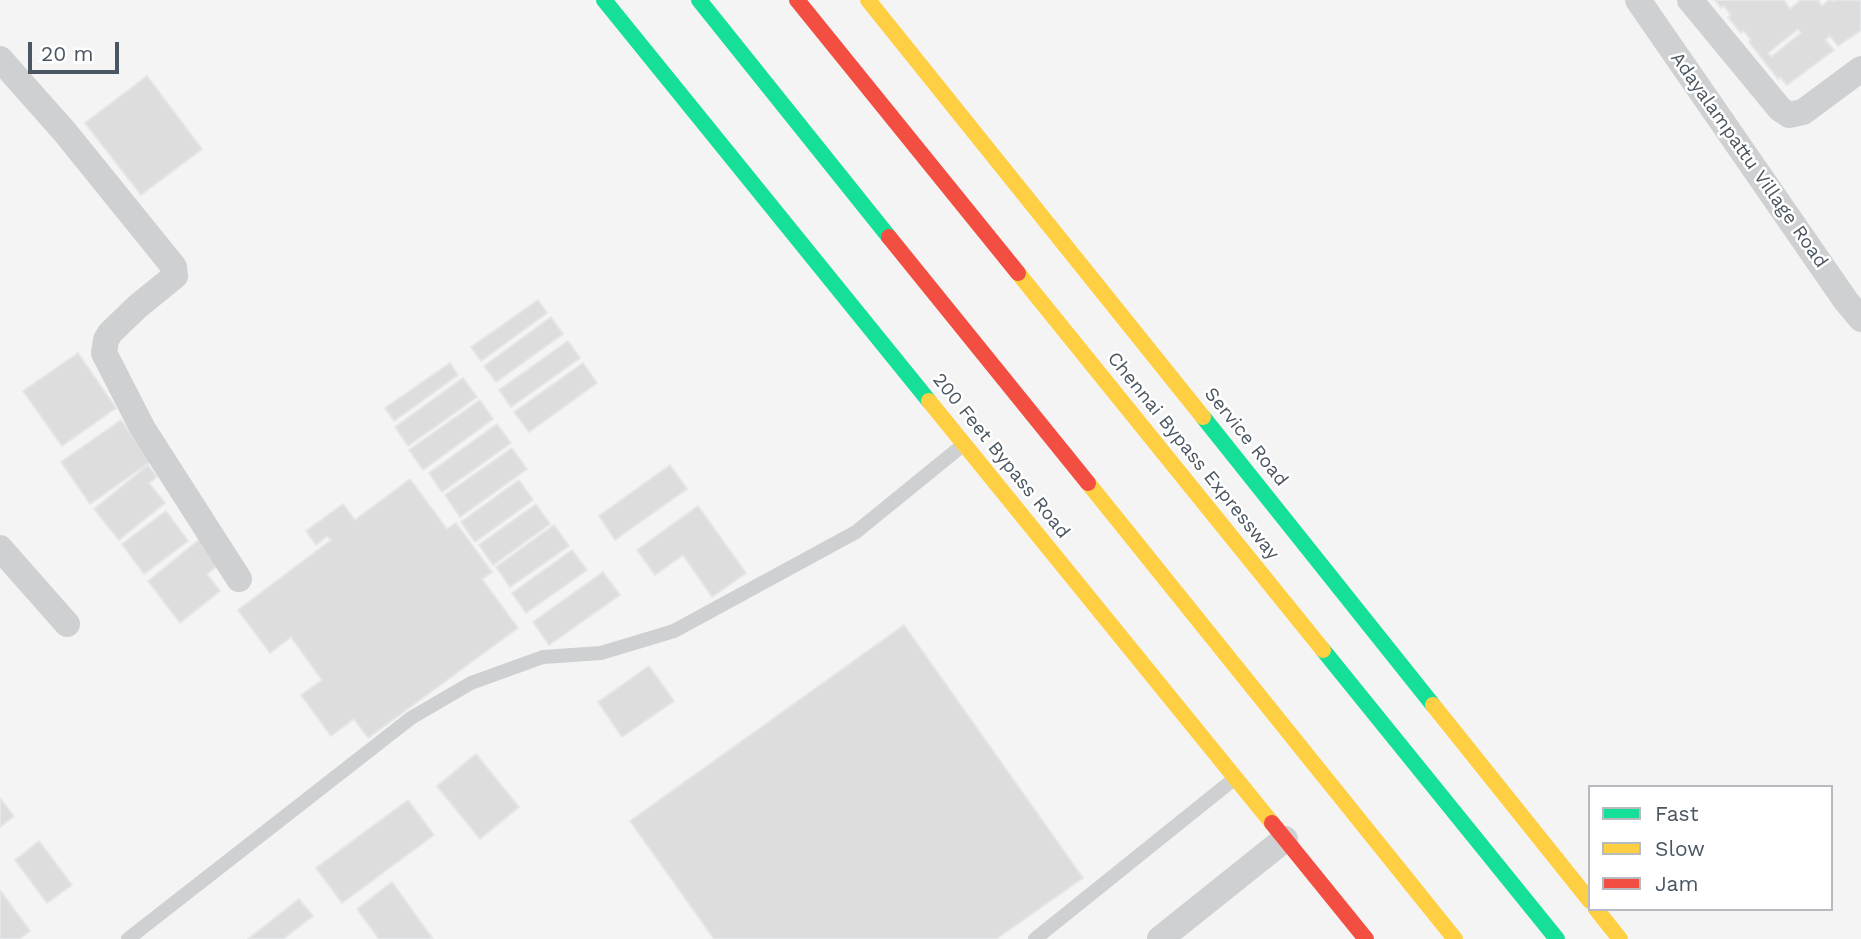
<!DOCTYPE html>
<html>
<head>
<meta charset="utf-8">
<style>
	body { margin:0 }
	#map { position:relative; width:1861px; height:939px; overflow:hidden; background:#f4f4f4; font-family:"Work Sans",sans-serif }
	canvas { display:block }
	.legend { position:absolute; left:1588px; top:785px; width:245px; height:126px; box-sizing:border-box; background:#fff; border:2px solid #b7bbc0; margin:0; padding:9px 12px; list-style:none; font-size:21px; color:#4a5661 }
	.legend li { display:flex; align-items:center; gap:14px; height:35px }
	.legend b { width:35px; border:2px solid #b7bbc0 }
	.scale { position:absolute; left:28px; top:42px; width:91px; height:32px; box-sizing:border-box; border:4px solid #4a5661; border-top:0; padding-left:9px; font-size:21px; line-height:24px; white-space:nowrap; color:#4a5661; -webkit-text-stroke:5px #fff; paint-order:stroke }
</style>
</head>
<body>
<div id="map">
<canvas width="1861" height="939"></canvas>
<ul class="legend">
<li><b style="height:9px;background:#16e098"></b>Fast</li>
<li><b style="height:9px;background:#ffcf43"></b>Slow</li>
<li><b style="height:9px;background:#f24e42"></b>Jam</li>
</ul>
<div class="scale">20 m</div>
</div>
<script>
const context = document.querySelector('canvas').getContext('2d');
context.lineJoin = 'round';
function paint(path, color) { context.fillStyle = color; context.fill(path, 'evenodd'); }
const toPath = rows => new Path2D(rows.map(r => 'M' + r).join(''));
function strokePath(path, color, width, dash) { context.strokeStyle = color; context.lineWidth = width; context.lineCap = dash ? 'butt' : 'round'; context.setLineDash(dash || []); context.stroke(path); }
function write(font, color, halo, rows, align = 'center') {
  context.font = font + ' "Work Sans",sans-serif'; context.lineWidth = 5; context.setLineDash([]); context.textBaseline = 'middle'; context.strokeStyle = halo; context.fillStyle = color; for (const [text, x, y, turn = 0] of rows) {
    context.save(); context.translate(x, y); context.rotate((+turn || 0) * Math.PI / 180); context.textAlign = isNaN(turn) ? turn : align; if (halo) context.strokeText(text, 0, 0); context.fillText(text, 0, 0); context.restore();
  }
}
const building = toPath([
	[1715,0,1784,0,1790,9,1801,0,1818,0,1822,6,1829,0,1833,0,1834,2,1837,0,1861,0,1861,30,1838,46,1830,36,1825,40,1834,50,1787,85,1780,77,1778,79,1749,42,1751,40,1743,30,1741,33,1728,17,1731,15,1724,6,1721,8,1715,0],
	[1798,29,1801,33,1771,57,1768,53,1798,29],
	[147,76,202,149,141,195,85,123,147,76],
	[538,300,547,313,481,361,471,347,538,300],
	[551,317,563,334,496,382,484,366,551,317],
	[568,341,580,358,511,407,499,390,568,341],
	[78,353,116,408,62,446,23,391,78,353],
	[450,363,458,375,394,421,385,408,450,363],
	[583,363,597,383,529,432,514,412,583,363],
	[463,378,477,397,408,446,395,427,463,378],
	[480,400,493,419,423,470,409,450,480,400],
	[121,420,150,462,90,504,61,462,121,420],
	[497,424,511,443,442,492,429,473,497,424],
	[512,448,527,469,460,517,445,495,512,448],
	[148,465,157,477,149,483,165,503,119,540,94,509,148,465],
	[670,465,687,489,615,540,599,516,670,465],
	[410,479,447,529,456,523,492,572,482,579,518,628,368,738,354,719,331,736,301,695,322,680,291,637,270,653,238,610,331,540,327,536,316,545,306,531,343,504,355,520,410,479],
	[519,480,533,500,475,542,461,522,519,480],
	[536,504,550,524,493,565,479,545,536,504],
	[698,506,746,573,712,597,683,555,655,575,637,550,698,506],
	[166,511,188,541,144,574,122,544,166,511],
	[554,525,569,546,510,587,496,567,554,525],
	[201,538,221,563,207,574,220,591,180,623,148,581,201,538],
	[572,550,587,570,526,613,512,593,572,550],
	[603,572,620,595,549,645,533,622,603,572],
	[904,625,1083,878,996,939,714,939,630,821,904,625],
	[649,666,674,701,622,737,598,702,649,666],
	[476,754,519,807,480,839,437,786,476,754],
	[0,798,14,816,0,827,0,798],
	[408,800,434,835,342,903,316,868,408,800],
	[39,841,72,885,47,903,15,860,39,841],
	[392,882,433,939,379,939,357,909,392,882],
	[0,890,30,931,19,939,0,939,0,890],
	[299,899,313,916,283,939,248,939,299,899]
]);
const lane = toPath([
	[128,939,411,718,471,683,543,657,601,653,674,631,856,532,963,445],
	[1035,939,1234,779]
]);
const street = toPath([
	[1638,0,1846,301,1861,319],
	[1690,0,1780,109,1789,115,1803,112,1861,69],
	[0,59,64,131,174,267,175,276,137,307,110,333,106,340,104,353,143,429,239,579],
	[0,548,67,624],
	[1160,939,1285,839]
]);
const fast = toPath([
	[604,0,929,401],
	[699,0,889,237],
	[1203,417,1433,705],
	[1323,650,1557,939]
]);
const slow = toPath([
	[868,0,1203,417],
	[1018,273,1323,650],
	[929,401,1272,823],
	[1088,483,1455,939],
	[1433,705,1590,901],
	[1596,909,1620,939]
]);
const jam = toPath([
	[797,0,1018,273],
	[889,237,1088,483],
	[1272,823,1366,939]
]);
const streetNames = [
	["Adayalampattu Village Road",1749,160,55],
	["Service Road",1246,437,51],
	["200 Feet Bypass Road",1001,456,51],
	["Chennai Bypass Expressway",1193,456,51]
];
paint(building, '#ddddde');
strokePath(building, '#e5e6e7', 2);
strokePath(lane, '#ced0d2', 14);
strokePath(street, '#ced0d2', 26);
strokePath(fast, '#16e098', 16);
strokePath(slow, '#ffcf43', 16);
strokePath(jam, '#f24e42', 16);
write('19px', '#4a5661', '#fff', streetNames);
</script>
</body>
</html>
